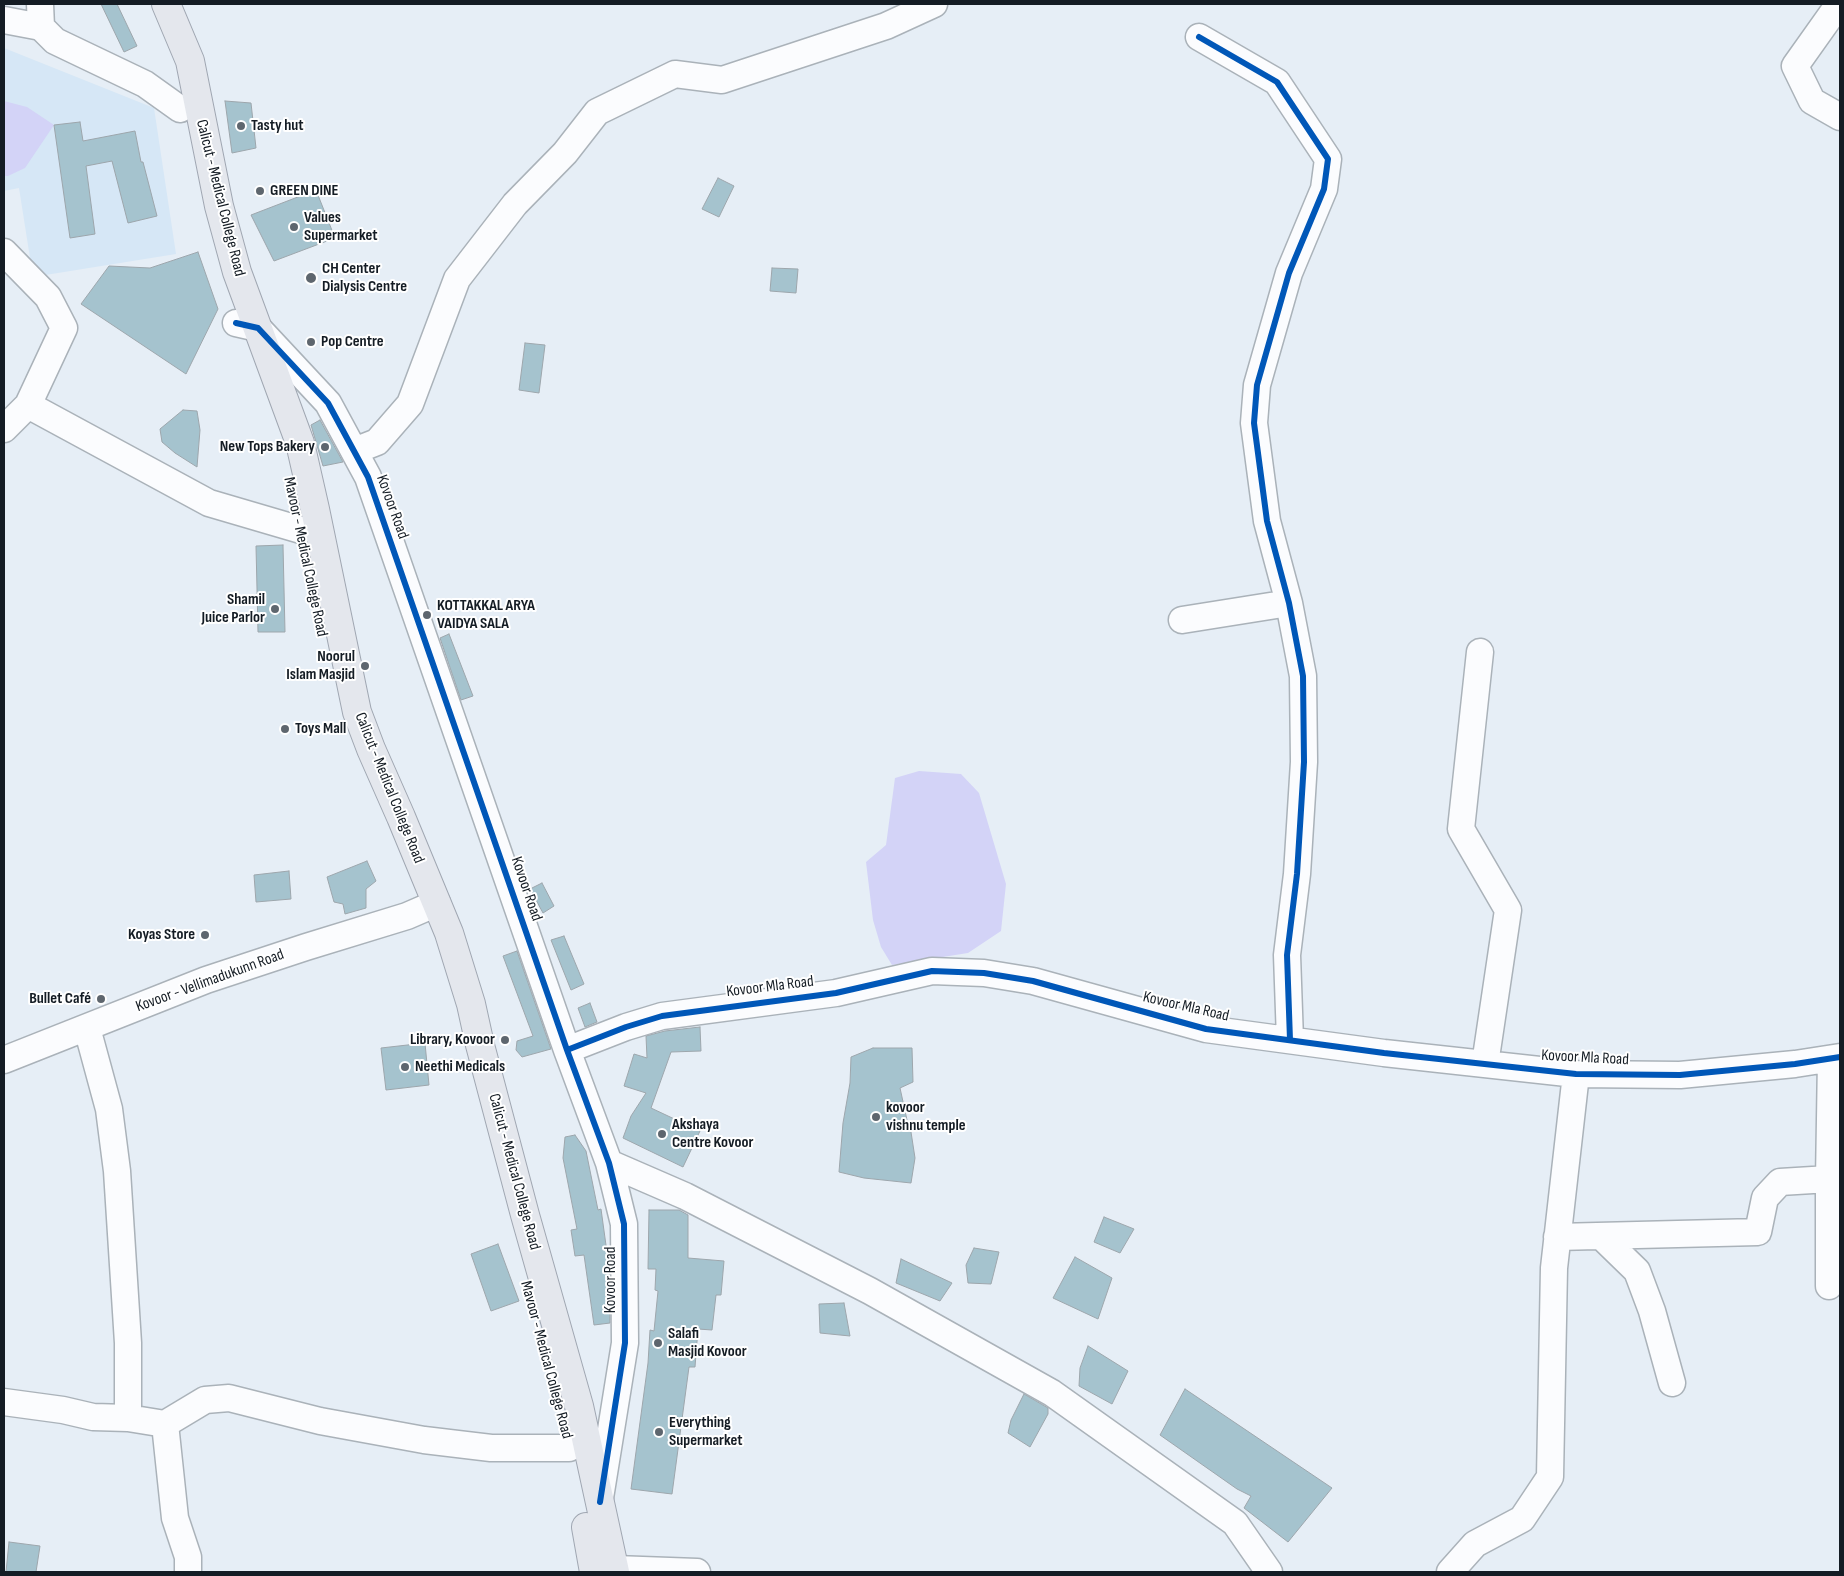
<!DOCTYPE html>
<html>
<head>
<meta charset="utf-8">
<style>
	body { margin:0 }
	#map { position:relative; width:1844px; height:1576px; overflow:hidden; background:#e6eef6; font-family:"Sofia Sans Condensed",sans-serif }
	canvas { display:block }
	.frame { position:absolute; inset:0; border:5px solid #141c24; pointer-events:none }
</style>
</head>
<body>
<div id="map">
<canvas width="1844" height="1576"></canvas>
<div class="frame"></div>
</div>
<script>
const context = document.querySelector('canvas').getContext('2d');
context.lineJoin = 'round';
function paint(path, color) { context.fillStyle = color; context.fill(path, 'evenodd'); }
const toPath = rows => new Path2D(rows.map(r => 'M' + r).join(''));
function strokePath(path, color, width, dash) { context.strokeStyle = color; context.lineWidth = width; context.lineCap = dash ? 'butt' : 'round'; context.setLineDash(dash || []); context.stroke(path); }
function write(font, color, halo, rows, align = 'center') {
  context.font = font + ' "Sofia Sans Condensed",sans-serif'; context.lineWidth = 4; context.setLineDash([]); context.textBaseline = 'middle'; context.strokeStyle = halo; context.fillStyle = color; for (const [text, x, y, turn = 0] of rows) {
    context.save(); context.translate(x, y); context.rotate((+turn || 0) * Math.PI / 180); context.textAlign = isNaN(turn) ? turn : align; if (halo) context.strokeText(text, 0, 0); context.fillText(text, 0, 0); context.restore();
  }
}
const built = toPath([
	[4,48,154,108,176,254,33,277,19,188,4,191]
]);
const green = toPath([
	[4,101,27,107,54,125,25,168,8,176,4,176],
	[919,771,961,774,979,793,1006,884,1001,931,968,953,892,965,881,947,873,920,866,862,886,845,895,778]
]);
const building = toPath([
	[101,4,117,4,137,46,124,52,101,4],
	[225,101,251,103,256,148,232,153,225,101],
	[80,122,83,141,135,131,141,162,143,162,157,216,128,223,112,161,86,166,95,234,70,238,54,125,80,122],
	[718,178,734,186,719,217,702,209,718,178],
	[316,190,335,238,274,261,251,215,316,190],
	[198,252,218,309,186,374,81,304,109,266,150,268,198,252],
	[772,268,798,269,796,293,770,291,772,268],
	[525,343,545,345,539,393,519,390,525,343],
	[183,410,197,411,200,430,197,467,175,453,162,442,160,429,183,410],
	[320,420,343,462,323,466,311,425,320,420],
	[283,545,285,632,258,632,256,546,283,545],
	[449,634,473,696,461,700,440,638,449,634],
	[367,861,376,881,366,889,366,908,345,914,343,904,334,902,327,877,367,861],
	[289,871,291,899,256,902,254,875,289,871],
	[542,883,554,906,543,913,530,889,542,883],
	[564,936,584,984,571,990,551,940,564,936],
	[517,951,551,1049,522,1057,516,1050,517,1041,533,1036,503,956,517,951],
	[590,1003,597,1022,585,1027,578,1008,590,1003],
	[700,1027,701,1051,671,1052,651,1108,700,1131,683,1167,623,1138,631,1116,646,1093,624,1086,634,1054,647,1058,646,1036,665,1031,700,1027],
	[425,1043,429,1085,386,1090,381,1048,425,1043],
	[873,1048,912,1048,913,1082,900,1088,907,1120,911,1132,915,1158,911,1183,864,1178,839,1172,843,1123,850,1083,851,1057,873,1048],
	[575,1135,586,1151,598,1210,601,1209,609,1267,610,1323,594,1325,584,1255,575,1256,571,1230,577,1229,563,1158,565,1137,575,1135],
	[649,1210,679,1210,688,1215,688,1258,724,1261,721,1295,716,1295,712,1330,698,1329,695,1367,689,1367,672,1494,631,1489,648,1363,650,1330,654,1331,658,1291,655,1290,656,1269,648,1269,649,1210],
	[1104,1217,1134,1229,1120,1253,1094,1242,1104,1217],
	[498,1244,519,1301,491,1311,471,1254,498,1244],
	[974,1248,999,1252,991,1284,968,1283,966,1265,974,1248],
	[1075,1257,1112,1278,1098,1319,1053,1298,1075,1257],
	[901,1259,952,1283,940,1301,896,1283,901,1259],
	[844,1303,850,1336,820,1333,819,1304,844,1303],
	[1088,1346,1128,1371,1112,1404,1079,1386,1080,1368,1088,1346],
	[1185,1389,1332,1488,1288,1542,1244,1508,1251,1496,1237,1489,1160,1435,1185,1389],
	[1024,1394,1048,1408,1048,1414,1030,1447,1008,1433,1011,1420,1024,1394],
	[9,1542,40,1546,36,1572,6,1572,9,1542]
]);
const minor = toPath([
	[40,4,41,27,55,41,145,84,180,109],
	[1839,4,1795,66,1812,101,1840,117],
	[4,20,41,27],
	[1199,37,1277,82,1328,159,1324,189,1289,273,1257,385,1254,423,1267,521,1289,603,1303,676,1304,762,1297,874,1287,955,1290,1040],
	[4,252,48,297,64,328,28,405],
	[236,323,258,328,328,403,368,477,567,1050,609,1163,624,1224,625,1343,600,1498],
	[4,429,28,405,209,503,301,530],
	[354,451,377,442,410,404,457,279,515,204,565,153,597,112,675,74,722,80,886,26,934,4],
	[1182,620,1289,603],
	[1480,652,1461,829,1508,910,1485,1064],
	[87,1028,109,1109,117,1171,128,1343,128,1418],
	[567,1050,626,1027,662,1016,836,993,932,971,984,973,1033,981,1206,1029,1384,1053,1576,1074,1680,1075,1795,1064,1840,1057],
	[4,1060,206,980,306,947,407,916,437,903],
	[609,1163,685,1196,870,1291,1052,1393,1235,1523,1269,1572],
	[1601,1236,1637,1271,1652,1311,1672,1383],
	[1557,1237,1758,1232,1765,1198,1780,1182,1829,1179],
	[1829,1286,1829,1179,1831,1059],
	[4,1402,63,1410,93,1417,128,1418,165,1424,205,1400,229,1398,320,1421,424,1440,491,1448,569,1448],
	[165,1424,175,1518,188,1557,188,1572],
	[615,1569,697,1572],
	[1450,1572,1475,1544,1522,1519,1550,1477,1554,1268,1576,1074]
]);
const major = toPath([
	[166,4,190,61,219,206,237,272,300,443,315,509,357,712,371,749,401,817,449,933,471,1004,480,1045,525,1215,579,1406,615,1572],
	[586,1527,594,1572]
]);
const cycleway = toPath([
	[1199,37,1277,82,1328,159,1324,189,1289,273,1257,385,1254,423,1267,521,1289,603,1303,676,1304,762,1297,874,1287,955,1290,1040],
	[236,323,258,328,328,403,368,477,567,1050,609,1163,624,1224,625,1343,600,1502],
	[567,1050,626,1027,662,1016,836,993,932,971,984,973,1033,981,1206,1029,1384,1053,1576,1074,1680,1075,1795,1064,1840,1057]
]);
const markers = [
	[241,126,5,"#5e666e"],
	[260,191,5,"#5e666e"],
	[294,227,5,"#5e666e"],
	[311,278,6,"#5e666e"],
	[311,342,5,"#5e666e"],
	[325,447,5,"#5e666e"],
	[275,609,5,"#5e666e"],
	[427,615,5,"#5e666e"],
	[365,666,5,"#5e666e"],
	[285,729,5,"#5e666e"],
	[205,935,5,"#5e666e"],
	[101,999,5,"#5e666e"],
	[505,1040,5,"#5e666e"],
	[405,1067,5,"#5e666e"],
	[876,1117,5,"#5e666e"],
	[662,1134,5,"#5e666e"],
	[658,1343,5,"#5e666e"],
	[659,1432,5,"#5e666e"]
];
const poiNames = [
	["Tasty hut",251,126],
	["GREEN DINE",270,191],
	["Values",304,218],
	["Supermarket",304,236],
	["CH Center",322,269],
	["Dialysis Centre",322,287],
	["Pop Centre",321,342],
	["New Tops Bakery",315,447,"right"],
	["Shamil",265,600,"right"],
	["Juice Parlor",265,618,"right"],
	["KOTTAKKAL ARYA",437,606],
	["VAIDYA SALA",437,624],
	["Noorul",355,657,"right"],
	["Islam Masjid",355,675,"right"],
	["Toys Mall",295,729],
	["Koyas Store",195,935,"right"],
	["Bullet Café",91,999,"right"],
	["Library, Kovoor",495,1040,"right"],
	["Neethi Medicals",415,1067],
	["kovoor",886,1108],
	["vishnu temple",886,1126],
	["Akshaya",672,1125],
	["Centre Kovoor",672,1143],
	["Salafi",668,1334],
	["Masjid Kovoor",668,1352],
	["Everything",669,1423],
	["Supermarket",669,1441]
];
const streetNames = [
	["Calicut - Medical College Road",220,198,76],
	["Kovoor Road",392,507,70],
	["Mavoor - Medical College Road",305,557,78],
	["Calicut - Medical College Road",389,788,68],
	["Kovoor Road",526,889,71],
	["Kovoor - Vellimadukunn Road",210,981,-20],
	["Kovoor Mla Road",770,987,-7],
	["Kovoor Mla Road",1186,1007,13],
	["Kovoor Mla Road",1585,1058,3],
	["Calicut - Medical College Road",514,1172,75],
	["Kovoor Road",611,1280,-90],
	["Mavoor - Medical College Road",546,1360,75]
];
paint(built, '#d6e7f6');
paint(green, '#d3d3f7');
paint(building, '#a5c3ce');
strokePath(building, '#9da6ac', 1);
strokePath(minor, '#aab2b9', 29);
strokePath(major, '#a0a7b2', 30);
strokePath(minor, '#fbfcfe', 26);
strokePath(major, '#e4e7ed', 28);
strokePath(cycleway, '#0057b8', 6);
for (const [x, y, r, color] of markers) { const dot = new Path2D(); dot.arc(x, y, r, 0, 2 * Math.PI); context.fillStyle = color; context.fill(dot); strokePath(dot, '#fff', 2); }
write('bold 16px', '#141c24', '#fff', poiNames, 'left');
write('16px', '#141c24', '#fff', streetNames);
</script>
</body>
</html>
